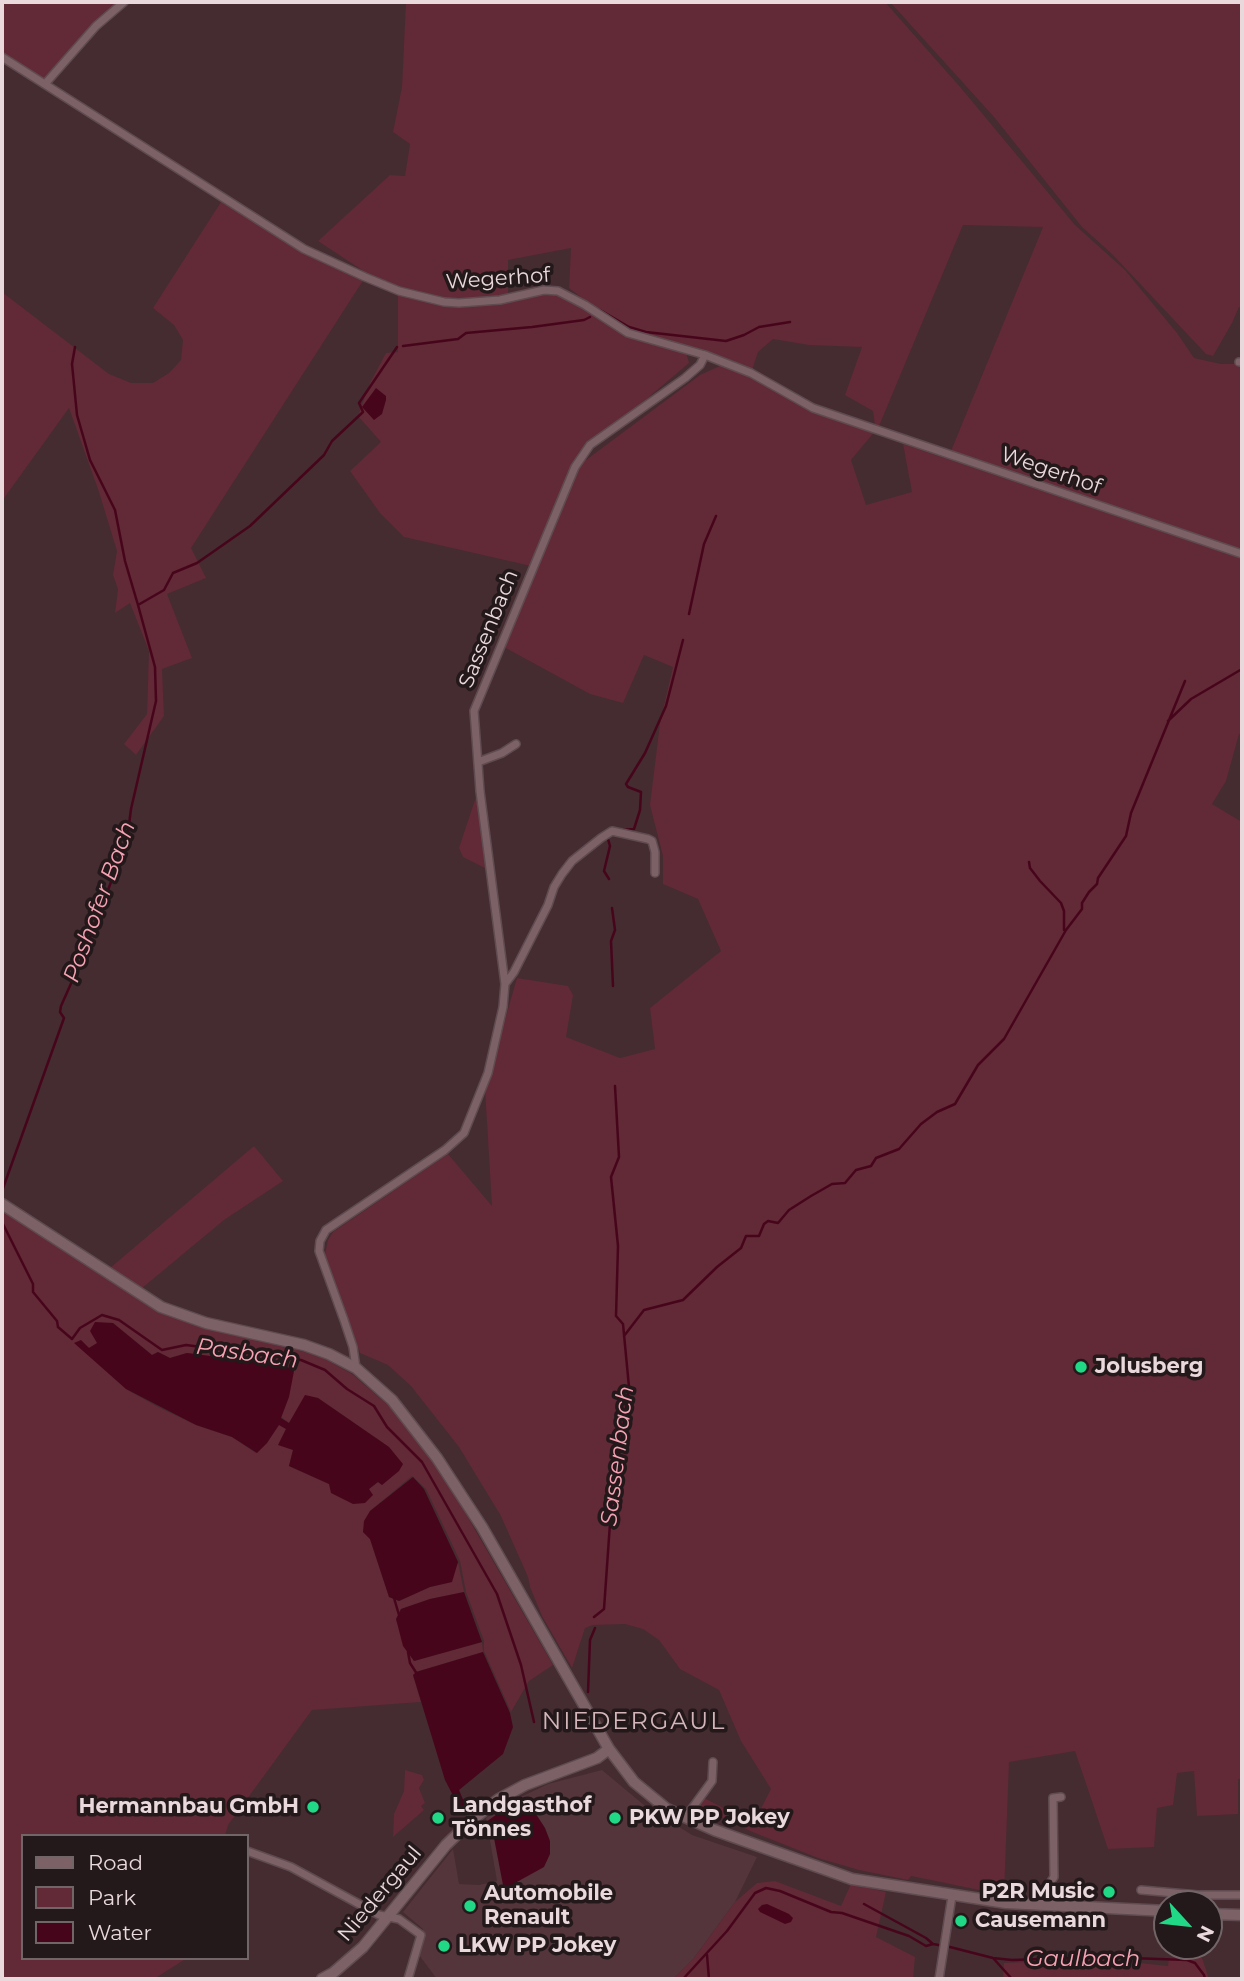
<!DOCTYPE html>
<html>
<head>
<meta charset="utf-8">
<style>
	body { margin:0 }
	#map { position:relative; width:1244px; height:1981px; overflow:hidden; background:#442c31; font-family:Montserrat,sans-serif }
	canvas { display:block }
	.frame { position:absolute; inset:0; border:4px solid #e9d9dc; pointer-events:none }
	.legend { position:absolute; left:21px; top:1834px; width:228px; height:126px; box-sizing:border-box; background:#23181a; border:2px solid #726568; margin:0; padding:9px 12px; list-style:none; font-size:21px; color:#e9d9dc }
	.legend li { display:flex; align-items:center; gap:14px; height:35px }
	.legend b { width:35px; border:2px solid #726568 }
	.north { position:absolute; left:1153px; top:1890px; width:70px; height:70px; box-sizing:border-box; background:#23181a; border:2px solid #726568; border-radius:50%; rotate:117deg; font-size:19px; font-weight:700; line-height:28px; text-align:center; color:#e9d9dc }
	.north::after { content:''; display:block; margin:auto; width:24px; height:32px; background:#21d887; clip-path:polygon(50% 0,100% 100%,50% 72%,0 100%) }
</style>
</head>
<body>
<div id="map">
<canvas width="1244" height="1981"></canvas>
<div class="frame"></div>
<ul class="legend">
<li><b style="height:9px;background:#7c6266"></b>Road</li>
<li><b style="height:19px;background:#622937"></b>Park</li>
<li><b style="height:19px;background:#47051c"></b>Water</li>
</ul>
<div class="north">N</div>
</div>
<script>
const context = document.querySelector('canvas').getContext('2d');
context.lineJoin = 'round';
function paint(path, color) { context.fillStyle = color; context.fill(path, 'evenodd'); }
const toPath = rows => new Path2D(rows.map(r => 'M' + r).join(''));
function strokePath(path, color, width, dash) { context.strokeStyle = color; context.lineWidth = width; context.lineCap = dash ? 'butt' : 'round'; context.setLineDash(dash || []); context.stroke(path); }
function write(font, color, halo, rows, align = 'center') {
  context.font = font + ' Montserrat,sans-serif'; context.lineWidth = 7; context.setLineDash([]); context.textBaseline = 'middle'; context.strokeStyle = halo; context.fillStyle = color; for (const [text, x, y, turn = 0] of rows) {
    context.save(); context.translate(x, y); context.rotate((+turn || 0) * Math.PI / 180); context.textAlign = isNaN(turn) ? turn : align; if (halo) context.strokeText(text, 0, 0); context.fillText(text, 0, 0); context.restore();
  }
}
const built = toPath([
	[602,1770,644,1805,692,1835,757,1857,735,1902,694,1958,673,1979,437,1979,419,1955,423,1941,423,1929,403,1912,453,1849,459,1884,479,1885,497,1881,486,1818,506,1804,548,1784]
]);
const green = toPath([
	[2,2,120,2,88,31,45,78,40,79,2,54],
	[406,2,885,2,961,88,1075,225,1125,270,1177,333,1194,358,1221,364,1242,364,1242,551,951,451,1043,227,963,225,879,426,875,425,873,411,845,395,862,347,809,345,773,339,758,352,751,373,787,395,876,430,851,460,866,505,912,492,903,444,1242,559,1242,733,1239,734,1226,781,1212,804,1242,822,1242,1779,1238,1779,1238,1814,1197,1816,1194,1771,1177,1773,1173,1805,1157,1808,1154,1847,1108,1849,1075,1751,1009,1762,1004,1895,911,1876,908,1880,859,1870,818,1858,750,1831,722,1817,695,1810,704,1798,741,1817,752,1826,771,1789,741,1741,719,1690,680,1669,659,1640,643,1629,625,1624,593,1625,585,1628,572,1668,542,1616,530,1587,528,1577,501,1516,459,1447,411,1386,388,1365,360,1353,325,1254,328,1240,333,1232,448,1154,492,1206,485,1089,517,978,568,986,573,995,566,1037,620,1058,655,1049,650,1008,721,951,698,899,663,884,663,856,650,805,660,723,673,667,644,655,623,703,590,694,504,647,577,469,582,463,700,375,722,365,749,376,751,374,733,361,637,332,605,316,569,288,571,248,508,260,508,295,482,300,455,300,410,291,368,274,318,241,390,175,405,176,410,144,393,132,402,87],
	[890,2,1242,2,1242,307,1239,307,1232,323,1213,356,1206,354,1112,254,1082,227,994,117],
	[221,202,299,249,364,279,191,548,206,578,167,594,192,658,162,669,164,716,136,755,124,744,147,714,149,651,130,603,115,613,118,589,113,575,117,551,99,492,69,408,2,501,2,292,109,374,131,383,153,383,169,373,181,360,183,340,174,325,153,308],
	[543,293,566,297,626,336,686,352,689,363,636,408,595,437,576,458,531,566,404,537,380,513,350,471,381,442,358,416,370,383,386,353,398,352,398,294,428,302,458,306,500,303],
	[478,791,485,868,463,857,459,848],
	[254,1146,283,1181,224,1220,141,1289,110,1268],
	[2,1210,159,1311,268,1340,325,1359,352,1374,388,1405,436,1462,553,1665,529,1681,511,1712,484,1651,484,1641,466,1592,460,1561,426,1489,412,1476,370,1511,363,1532,370,1539,389,1597,399,1601,430,1587,451,1582,458,1562,464,1592,430,1599,401,1609,396,1620,414,1661,482,1642,483,1652,416,1672,413,1675,421,1702,312,1710,228,1825,225,1836,23,1836,23,1958,187,1958,154,1979,2,1979],
	[113,1323,152,1355,158,1352,170,1358,187,1353,271,1364,282,1364,290,1387,281,1417,289,1423,305,1396,318,1398,389,1447,403,1465,382,1485,378,1482,369,1489,329,1484,289,1466,293,1450,279,1444,286,1429,278,1424,267,1443,256,1453,232,1437,196,1425,158,1407,126,1389,75,1343,81,1341,89,1348,98,1343],
	[405,1770,422,1775,424,1780,419,1788,425,1803,421,1806,424,1810,393,1837,394,1814,404,1791],
	[775,1881,841,1906,851,1884,886,1892,876,1937,915,1957,913,1979,673,1979,694,1958,735,1902,757,1883],
	[1169,1958,1202,1958,1209,1979,1003,1979,1004,1963,1101,1959,1168,1966]
]);
const water = toPath([
	[376,388,386,396,386,400,382,414,374,420,362,407],
	[95,1322,113,1323,152,1355,158,1352,170,1358,187,1353,271,1364,282,1364,294,1371,289,1397,281,1418,289,1423,305,1395,318,1398,389,1447,403,1464,399,1471,382,1485,378,1482,369,1489,373,1495,365,1503,353,1504,331,1493,329,1484,289,1466,293,1450,278,1445,286,1429,279,1425,267,1443,257,1453,232,1437,196,1425,126,1389,74,1343,81,1340,89,1348,97,1343,90,1331],
	[413,1477,424,1489,458,1562,452,1582,430,1587,399,1601,389,1597,370,1539,363,1532,364,1521,370,1511],
	[464,1592,482,1642,414,1661,403,1646,396,1619,401,1609,430,1599],
	[483,1652,510,1713,513,1727,503,1754,459,1790,467,1809,462,1813,445,1780,413,1675,416,1672],
	[520,1803,534,1811,545,1828,550,1841,550,1854,544,1867,515,1883,507,1894,503,1885,494,1838,484,1832,482,1825,504,1809],
	[767,1904,789,1914,793,1918,791,1922,785,1924,760,1912,758,1909,762,1905]
]);
const stream = toPath([
	[600,310,629,327,646,332,726,341,744,335,759,327,790,322],
	[403,346,458,339,466,333,532,327,584,320,590,317],
	[75,347,72,364,77,415,90,460,115,510,125,561,138,605],
	[689,614,704,544,716,516],
	[1168,721,1191,699,1242,669],
	[621,830,634,829,640,810,641,792,628,787,626,784,645,753,666,706,683,640],
	[608,839,610,846,604,871,609,879],
	[1029,862,1030,868,1040,881,1061,903,1064,911,1064,930],
	[612,908,615,930,611,941,613,986],
	[2,1191,64,1018,60,1012,61,1006,81,961,127,840,131,809,156,701,155,667,138,605,164,590,173,573,197,563,250,526,324,455,332,441,363,412,359,403,397,347],
	[2,1222,33,1284,33,1292,57,1321,58,1327,72,1339,80,1328,102,1315,119,1320,162,1350,186,1345,301,1360,325,1370,347,1389,374,1406,387,1427,422,1462,497,1594,521,1665,534,1722],
	[624,1336,644,1310,683,1300,717,1267,741,1248,746,1236,759,1236,764,1224,768,1221,778,1223,789,1210,811,1196,832,1184,845,1183,856,1170,871,1166,876,1158,899,1149,921,1124,937,1112,955,1104,978,1065,1004,1039,1066,930,1082,909,1082,903,1089,892,1097,884,1098,878,1126,836,1131,813,1185,681],
	[394,1598,399,1615],
	[594,1617,604,1609,611,1509,629,1387,623,1324,616,1316,618,1246,611,1177,619,1157,615,1086],
	[408,1652,410,1663,417,1674],
	[588,1692,590,1640,595,1628],
	[864,1904,926,1938,933,1944],
	[707,1955,709,1979],
	[993,1958,1012,1960,1101,1957,1187,1960,1195,1963,1204,1975,1205,1979],
	[683,1979,727,1931,755,1893,766,1888,780,1891,831,1912,842,1913,909,1936,926,1946,933,1944,950,1947,993,1958,1012,1979]
]);
const street = toPath([
	[2,57,304,249,365,277,399,291,444,302,459,303,500,300,544,290,558,291,585,305,628,333,705,355,751,373,813,408,1242,554],
	[45,84,96,26,124,2],
	[1239,362,1242,362],
	[478,762,502,753,516,744],
	[505,984,514,972,548,905,554,887,562,874,572,861,601,838,612,831,648,839,652,841,655,852,655,873],
	[356,1368,353,1347,344,1320,319,1251,320,1241,326,1230,445,1150,464,1133,488,1073,503,1007,505,984,480,791,474,711,575,467,590,445,685,378,700,365,705,355],
	[685,1818,712,1781,713,1762],
	[247,1851,291,1867,379,1915,399,1919,421,1935,408,1979],
	[1141,1890,1198,1895,1242,1895],
	[1041,1906,1041,1896,1054,1877,1053,1798,1061,1797],
	[939,1979,952,1896]
]);
const secondary = toPath([
	[2,1204,161,1307,206,1323,304,1345,329,1354,356,1368,392,1400,437,1458,482,1527,609,1749,634,1782,667,1809,714,1830,852,1879,1006,1903,1167,1911],
	[1209,1914,1242,1915],
	[322,1979,333,1973,363,1947,446,1845,473,1819,499,1799,525,1785,597,1758,609,1749]
]);
const markers = [
	[1081,1367,7,"#21d887"],
	[313,1807,7,"#21d887"],
	[438,1818,7,"#21d887"],
	[615,1818,7,"#21d887"],
	[1109,1892,7,"#21d887"],
	[470,1906,7,"#21d887"],
	[961,1921,7,"#21d887"],
	[444,1946,7,"#21d887"]
];
const streetNames = [
	["Wegerhof",498,279,-4],
	["Wegerhof",1051,471,19],
	["Sassenbach",489,629,-68],
	["Niedergaul",380,1894,-50]
];
const poiNames = [
	["Jolusberg",1095,1367],
	["Landgasthof",452,1806],
	["Tönnes",452,1830],
	["Hermannbau GmbH",299,1807,"right"],
	["PKW PP Jokey",629,1818],
	["P2R Music",1095,1892,"right"],
	["Automobile",484,1894],
	["Renault",484,1918],
	["Causemann",975,1921],
	["LKW PP Jokey",458,1946]
];
const waterNames = [
	["Poshofer Bach",100,902,-70],
	["Pasbach",247,1354,8],
	["Sassenbach",618,1456,-83],
	["Gaulbach",1083,1959]
];
const quarterNames = [
	["NIEDERGAUL",634,1722]
];
paint(built, '#53353b');
paint(green, '#622937');
paint(water, '#47051c');
strokePath(stream, '#47051c', 2.5);
strokePath(street, '#5f4b50', 10);
strokePath(secondary, '#5f4b50', 13);
strokePath(street, '#7c6266', 7);
strokePath(secondary, '#7c6266', 10);
for (const [x, y, r, color] of markers) { const dot = new Path2D(); dot.arc(x, y, r, 0, 2 * Math.PI); context.fillStyle = color; context.fill(dot); strokePath(dot, '#23181a', 2.5); }
write('21px', '#e9d9dc', '#23181a', streetNames);
write('bold 21px', '#e9d9dc', '#23181a', poiNames, 'left');
write('italic 23px', '#f7a2b3', '#23181a', waterNames);
context.letterSpacing = '2px';
write('24px', '#d3b5ba', '#23181a', quarterNames);
context.letterSpacing = '0px';
</script>
</body>
</html>
